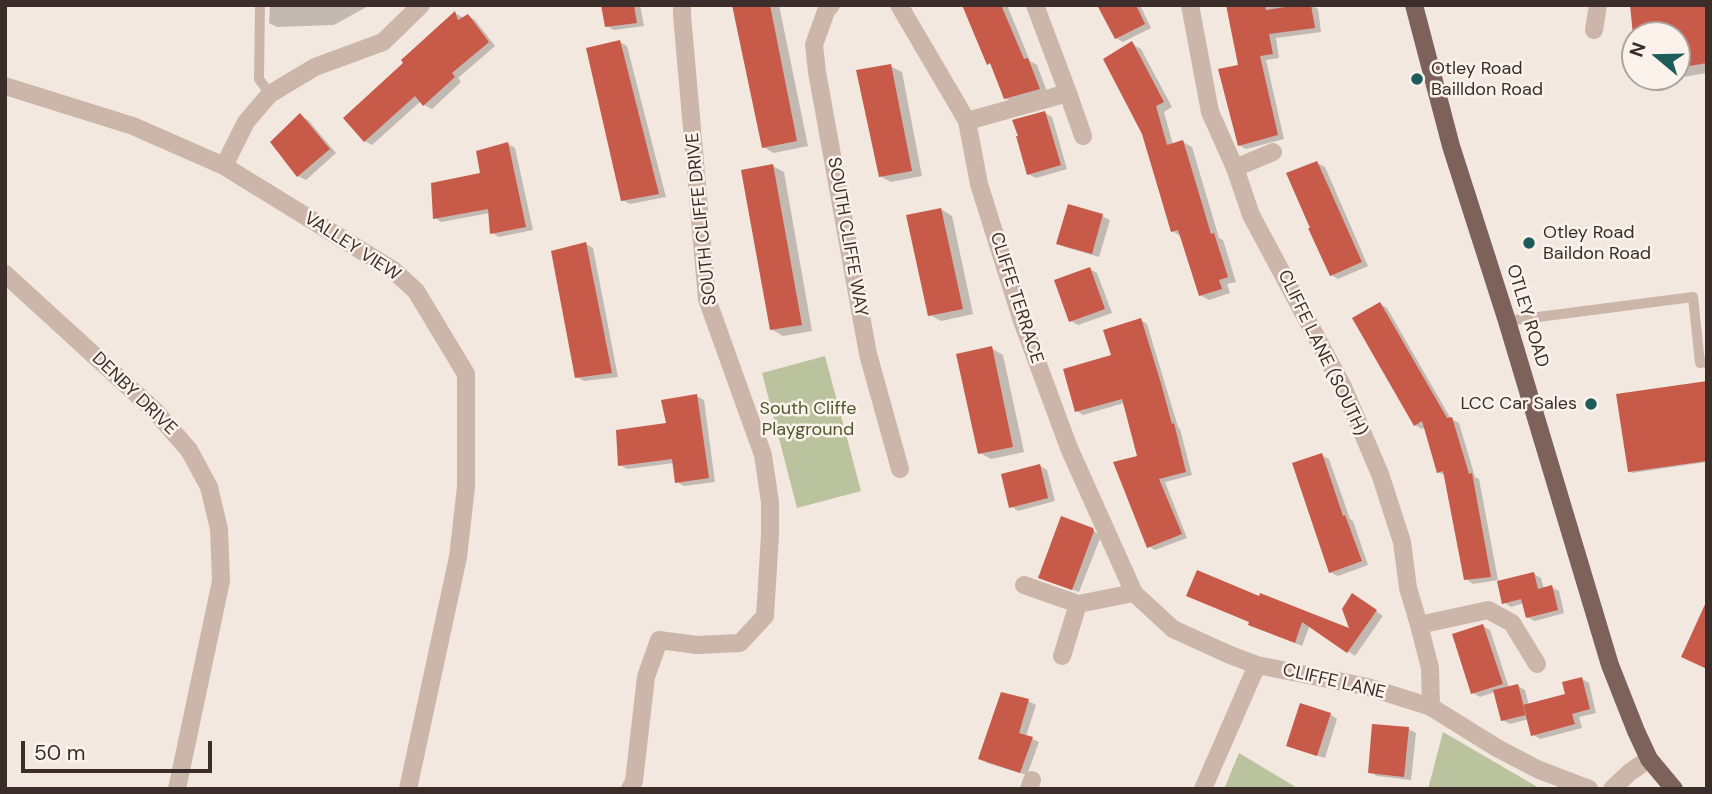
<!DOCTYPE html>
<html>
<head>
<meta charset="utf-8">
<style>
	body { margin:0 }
	#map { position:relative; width:1712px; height:794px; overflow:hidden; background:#f3e8df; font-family:"DM Sans",sans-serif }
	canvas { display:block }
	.frame { position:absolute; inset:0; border:7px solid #3a2d2a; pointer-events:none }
	.north { position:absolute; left:1621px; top:21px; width:70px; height:70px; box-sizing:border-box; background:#fbf2ec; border:2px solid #aea39e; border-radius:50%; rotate:289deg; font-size:19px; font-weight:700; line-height:28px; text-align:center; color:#3a2d2a }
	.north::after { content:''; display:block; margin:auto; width:24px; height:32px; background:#1e5c5a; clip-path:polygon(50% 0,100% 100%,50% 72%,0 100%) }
	.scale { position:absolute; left:21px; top:741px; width:191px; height:32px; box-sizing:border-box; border:4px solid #3a2d2a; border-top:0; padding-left:9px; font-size:21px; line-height:24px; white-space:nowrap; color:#3a2d2a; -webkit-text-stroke:5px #fbf2ec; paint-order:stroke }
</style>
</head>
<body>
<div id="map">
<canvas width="1712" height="794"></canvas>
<div class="frame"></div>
<div class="north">N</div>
<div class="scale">50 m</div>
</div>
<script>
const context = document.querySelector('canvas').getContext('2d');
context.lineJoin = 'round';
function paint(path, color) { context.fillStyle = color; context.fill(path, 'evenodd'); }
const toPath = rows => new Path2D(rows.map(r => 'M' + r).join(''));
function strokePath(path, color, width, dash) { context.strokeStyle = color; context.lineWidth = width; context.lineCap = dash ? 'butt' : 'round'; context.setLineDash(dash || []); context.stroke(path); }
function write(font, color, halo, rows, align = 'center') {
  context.font = font + ' "DM Sans",sans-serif'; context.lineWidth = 5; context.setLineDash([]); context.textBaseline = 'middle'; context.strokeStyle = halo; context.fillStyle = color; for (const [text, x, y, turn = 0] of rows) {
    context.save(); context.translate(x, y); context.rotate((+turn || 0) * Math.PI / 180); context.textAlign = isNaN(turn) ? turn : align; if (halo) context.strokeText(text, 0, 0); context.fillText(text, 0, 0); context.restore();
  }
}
const green = toPath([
	[825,356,861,491,797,508,762,373],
	[1443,732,1541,789,1428,789],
	[1239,753,1299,789,1224,789]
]);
const shadow = toPath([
	[270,5,370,5,334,25,277,27,269,23],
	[603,5,640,5,644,26,614,30,607,26],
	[734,5,779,5,808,146,774,153,763,147],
	[963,5,1007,5,1030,61,1037,65,1048,94,1014,103,1005,98,993,66,989,63],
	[1099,5,1140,5,1151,28,1123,42,1116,38],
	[1227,5,1290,5,1291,8,1311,5,1318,9,1321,32,1276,38,1279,58,1266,60,1284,139,1246,149,1239,145,1240,66],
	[1632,5,1707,5,1707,73,1653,82,1644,77,1677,77,1677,35,1635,35,1635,37],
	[455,13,462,17,463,19,468,16,475,20,495,46,458,78,461,82,432,109,424,105,421,101,372,145,365,141,405,63],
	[620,42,627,46,666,197,630,204,622,200],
	[1132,44,1141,49,1172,107,1164,112,1173,145,1183,142,1192,147,1219,238,1223,240,1236,282,1227,284,1230,293,1209,300,1200,295,1182,237,1172,231],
	[890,66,902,72,922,176,891,182,880,176],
	[1045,113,1052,117,1067,169,1036,178,1028,174],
	[301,116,308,120,336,153,306,180,298,176,272,142],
	[508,144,515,148,533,230,499,237,492,233,490,213,441,222,434,217,482,174],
	[1317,163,1325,167,1368,266,1338,279,1331,275],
	[773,166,784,172,812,331,783,336,771,329],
	[941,209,952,216,973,314,941,321,930,315],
	[1102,216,1110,220,1099,257,1065,247,1058,243],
	[586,244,593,248,618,377,584,381,577,377],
	[1090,269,1097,273,1112,313,1078,325,1071,321],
	[1380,304,1387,308,1451,419,1459,423,1475,477,1479,479,1498,580,1473,584,1466,579,1446,476,1438,472,1426,427,1422,429,1415,425],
	[1141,320,1147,324,1178,427,1180,429,1192,475,1165,482,1187,538,1155,550,1148,546,1139,457,1124,403,1083,415,1077,411,1113,356],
	[991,348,1003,355,1024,452,991,459,980,453],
	[1707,382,1707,462,1632,473,1629,471],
	[696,396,704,400,715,482,684,486,677,482,674,463,627,469,620,465,668,424],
	[1321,455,1329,459,1350,519,1353,521,1368,565,1338,576,1330,572],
	[1040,466,1047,470,1055,501,1018,511,1011,506],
	[1092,530,1101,536,1079,592,1047,581],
	[1534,574,1541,578,1544,589,1551,587,1559,591,1564,613,1535,621,1527,617,1524,603,1511,607,1504,602],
	[1260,598,1352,631,1360,600,1383,616,1355,656,1310,625,1302,646,1250,624],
	[1483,626,1490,630,1509,688,1518,686,1525,690,1529,705,1567,695,1582,679,1589,683,1596,713,1579,717,1582,728,1540,739,1533,735,1529,719,1510,724,1502,720,1495,692,1480,697,1473,693],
	[1028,701,1036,705,1026,736,1039,742,1027,775,987,763,980,758],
	[1330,714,1337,719,1325,758,1295,749],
	[1408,729,1416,733,1411,780,1377,776,1370,772]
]);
const building = toPath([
	[601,5,634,5,637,23,605,27],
	[732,5,770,5,797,141,762,148],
	[962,5,1001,5,1024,59,1028,58,1040,89,1004,99,990,63,987,65],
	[1097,5,1136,5,1145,24,1115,39],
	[1226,5,1265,5,1266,10,1298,5,1311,5,1315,28,1269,34,1273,54,1260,56,1278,135,1238,146,1218,69,1238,65],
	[1630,5,1707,5,1707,63,1677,68,1677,35,1633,35],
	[455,11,458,20,468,14,489,42,452,73,455,77,423,106,415,96,364,142,343,118,403,63,401,60],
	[620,40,659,194,621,201,586,48],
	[1132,41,1164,102,1156,106,1167,145,1183,140,1211,234,1214,233,1228,277,1219,280,1222,289,1199,296,1178,230,1171,232,1142,134,1103,59],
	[891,64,912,171,879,177,856,70],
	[1045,111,1061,165,1027,175,1016,136,1018,136,1012,120],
	[300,113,330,149,297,177,270,142],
	[508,142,526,227,490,234,488,209,433,219,431,183,480,173,476,151],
	[1317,161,1362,262,1330,276,1308,228,1310,228,1286,173],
	[773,164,802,325,770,330,741,170],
	[1068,204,1103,214,1092,254,1056,244],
	[941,208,963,309,928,316,906,215],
	[586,242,612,373,575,378,551,251],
	[1090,267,1105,309,1069,322,1054,280],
	[1380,302,1447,418,1452,417,1469,474,1472,473,1491,577,1464,580,1443,471,1437,473,1422,421,1414,426,1352,318],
	[1141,318,1160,380,1172,424,1174,423,1186,472,1159,479,1182,534,1147,548,1113,462,1137,456,1122,399,1075,412,1063,369,1111,355,1103,330],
	[992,346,1013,447,978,454,956,354],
	[1707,381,1707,461,1628,472,1616,394],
	[697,394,709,478,675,483,672,459,618,466,616,430,666,423,661,400],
	[1322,453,1343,516,1345,515,1362,561,1329,573,1292,463],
	[1040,464,1048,498,1009,508,1001,474],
	[1061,516,1093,528,1094,531,1072,590,1038,578],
	[1197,570,1259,596,1260,593,1349,628,1342,609,1352,593,1377,610,1347,653,1302,622,1295,643,1248,625,1249,622,1186,596],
	[1534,572,1538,589,1552,585,1558,610,1526,618,1521,599,1502,604,1497,581],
	[1707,600,1707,669,1681,657],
	[1483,624,1503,684,1471,694,1452,634],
	[1582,677,1590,709,1572,714,1575,724,1531,736,1523,705,1565,694,1562,682],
	[1518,684,1526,715,1501,721,1493,690],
	[1001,692,1029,699,1019,733,1033,737,1020,773,978,759],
	[1300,703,1331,713,1317,756,1286,746],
	[1372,724,1409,727,1404,777,1368,773]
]);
const service = toPath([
	[260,5,259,79,270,94],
	[1507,321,1693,297,1700,363,1707,362]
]);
const minor = toPath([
	[831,5,826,11,814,45,817,72,868,354,900,469],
	[899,5,967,121,979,184,1022,321,1069,448,1134,593],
	[1190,5,1210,112,1235,168,1251,215,1343,387,1380,474,1402,542,1408,588,1419,625,1430,668,1431,707],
	[1594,30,1598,5],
	[5,86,133,126,224,166,393,270,416,291,466,374,466,487,458,557,408,789],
	[1068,93,1083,136],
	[967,121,1068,93,1035,5],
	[224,166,246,122,270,94,315,67,383,42,421,5],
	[1235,168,1273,152],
	[5,274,155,411,189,450,209,487,219,529,221,581,177,789],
	[1024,585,1078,604,1134,593,1173,629,1230,655,1257,665,1368,687,1431,707,1497,748,1537,769,1589,789],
	[1419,625,1488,610,1512,623,1537,664],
	[1062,656,1078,604],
	[630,789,634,781,646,677,659,640,697,645,740,643,765,616,770,535,770,502,763,455,707,299,682,15,682,5],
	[1029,789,1032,780],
	[1203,789,1257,665],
	[1612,789,1630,772,1649,759]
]);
const primary = toPath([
	[1414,5,1451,146,1507,321,1610,665,1636,731,1649,759,1674,789]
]);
const markers = [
	[1417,79,7,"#1e5c5a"],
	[1529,243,7,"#1e5c5a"],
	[1591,404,7,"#1e5c5a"]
];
const poiNames = [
	["Otley Road",1431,69],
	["Bailldon Road",1431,90],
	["Otley Road",1543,233],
	["Baildon Road",1543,254],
	["LCC Car Sales",1577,404,"right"]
];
const streetNames = [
	["SOUTH CLIFFE DRIVE",702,219,-96],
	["SOUTH CLIFFE WAY",847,237,80],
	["VALLEY VIEW",352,247,33],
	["CLIFFE TERRACE",1016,298,72],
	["OTLEY ROAD",1527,316,73],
	["CLIFFE LANE (SOUTH)",1322,353,64],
	["DENBY DRIVE",134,394,44],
	["CLIFFE LANE",1334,682,13]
];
const parkNames = [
	["South Cliffe",808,409],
	["Playground",808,430]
];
paint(green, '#bbc39e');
paint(shadow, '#0003');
paint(building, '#c85a49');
strokePath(service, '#ccb6aa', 10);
strokePath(minor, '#ccb6aa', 18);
strokePath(primary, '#7c625b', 18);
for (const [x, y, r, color] of markers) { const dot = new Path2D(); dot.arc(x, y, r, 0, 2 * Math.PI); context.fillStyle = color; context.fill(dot); strokePath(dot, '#fbf2ec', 2.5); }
write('18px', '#3a2d2a', '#fbf2ec', poiNames, 'left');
write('18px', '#3a2d2a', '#fbf2ec', streetNames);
write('18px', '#4d582d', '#fbf2ec', parkNames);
</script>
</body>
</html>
